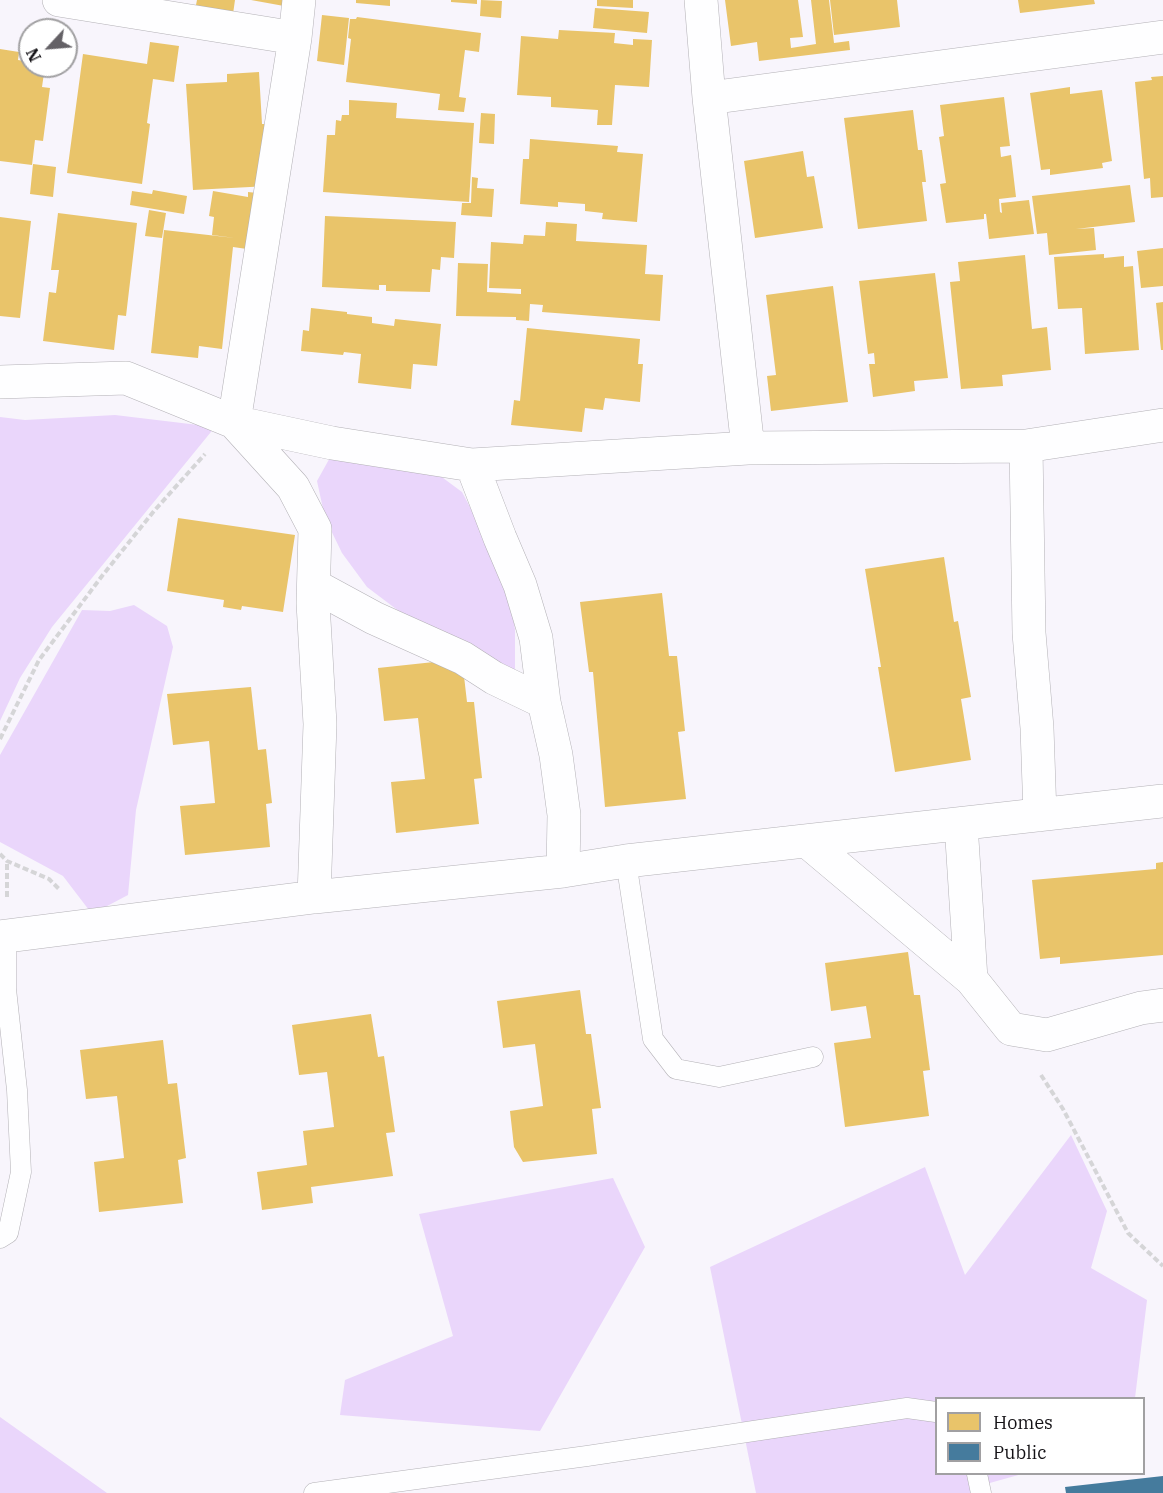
<!DOCTYPE html>
<html>
<head>
<meta charset="utf-8">
<style>
	body { margin:0 }
	#map { position:relative; width:1163px; height:1493px; overflow:hidden; background:#f8f5fc; font-family:"IBM Plex Serif",serif }
	canvas { display:block }
	.legend { position:absolute; left:935px; top:1397px; width:210px; height:78px; box-sizing:border-box; background:#fff; border:2px solid #a1a0a2; margin:0; padding:8px 10px; list-style:none; font-size:18px; color:#141216 }
	.legend li { display:flex; align-items:center; gap:12px; height:30px }
	.legend b { width:30px; border:2px solid #a1a0a2 }
	.north { position:absolute; left:18px; top:18px; width:60px; height:60px; box-sizing:border-box; background:#fff; border:2px solid #a1a0a2; border-radius:50%; rotate:244deg; font-size:16px; font-weight:700; line-height:24px; text-align:center; color:#141216 }
	.north::after { content:''; display:block; margin:auto; width:21px; height:27px; background:#646166; clip-path:polygon(50% 0,100% 100%,50% 72%,0 100%) }
</style>
</head>
<body>
<div id="map">
<canvas width="1163" height="1493"></canvas>
<ul class="legend">
<li><b style="height:16px;background:#e9c46a"></b>Homes</li>
<li><b style="height:16px;background:#457b9d"></b>Public</li>
</ul>
<div class="north">N</div>
</div>
<script>
const context = document.querySelector('canvas').getContext('2d');
context.lineJoin = 'round';
function paint(path, color) { context.fillStyle = color; context.fill(path, 'evenodd'); }
const toPath = rows => new Path2D(rows.map(r => 'M' + r).join(''));
function strokePath(path, color, width, dash) { context.strokeStyle = color; context.lineWidth = width; context.lineCap = dash ? 'butt' : 'round'; context.setLineDash(dash || []); context.stroke(path); }
const green = toPath([
	[115,415,215,427,52,627,20,678,0,721,0,417,25,420],
	[332,454,435,472,462,492,507,577,515,630,515,674,408,618,367,587,342,553,325,518,317,481],
	[134,605,167,626,173,647,136,810,128,895,92,914,63,876,0,842,0,755,82,610,110,611],
	[1071,1135,1107,1211,1091,1268,1147,1300,1135,1398,936,1398,936,1474,1022,1474,979,1486,983,1493,756,1493,710,1267,925,1167,965,1275],
	[613,1178,645,1247,540,1431,340,1415,345,1380,453,1336,419,1214],
	[0,1417,107,1493,0,1493]
]);
const homes = toPath([
	[197,0,235,0,233,14,195,10],
	[251,0,285,0,284,6],
	[356,0,390,0,390,6,356,3],
	[451,0,477,0,477,4,451,2],
	[481,0,502,1,501,18,480,16],
	[597,0,633,0,633,8,597,6],
	[725,0,798,0,803,37,790,38,791,48,816,44,811,0,829,0,834,43,849,41,850,50,759,61,757,42,731,46],
	[830,0,897,0,900,27,834,35],
	[1018,0,1094,0,1095,4,1020,13],
	[595,8,649,12,647,33,593,28],
	[322,15,349,18,344,65,317,61],
	[357,17,481,33,479,52,465,50,459,97,466,98,464,112,438,110,440,94,346,82,351,39,348,38,350,19,356,19],
	[559,30,615,33,614,43,633,45,633,39,652,40,649,87,615,85,612,125,597,125,598,110,551,107,551,97,517,95,521,36,558,39],
	[150,42,179,46,174,82,153,79,147,123,150,124,142,184,67,173,83,54,147,64],
	[0,49,19,52,18,60,30,62,30,66,45,66,42,87,50,88,43,141,35,140,32,165,0,161],
	[259,72,262,124,270,124,269,186,193,190,186,84,227,82,227,74],
	[1163,76,1163,197,1151,198,1150,178,1144,179,1135,82,1152,80,1151,77],
	[1070,87,1070,94,1102,90,1112,161,1102,163,1103,168,1050,175,1050,169,1041,170,1030,93],
	[1004,97,1010,146,1000,147,1001,157,1011,155,1016,197,999,199,1000,212,1002,213,1001,203,1029,200,1034,234,989,239,986,214,984,214,984,219,946,223,940,184,946,183,939,137,944,136,940,105],
	[349,100,397,103,396,118,474,123,469,202,323,192,327,135,335,135,336,120,341,121,342,115,349,115],
	[913,110,918,150,922,150,926,182,922,182,927,221,858,229,844,118],
	[481,113,495,114,494,144,479,143],
	[530,139,618,146,617,152,643,154,637,222,602,219,603,213,585,211,585,204,558,202,558,207,520,204,523,159,529,159],
	[803,151,807,177,814,176,823,228,755,238,744,161],
	[33,164,56,167,53,197,30,194],
	[472,177,478,178,477,188,494,189,492,217,461,215,462,203,471,203],
	[1130,185,1135,222,1076,229,1094,228,1096,250,1049,255,1047,233,1037,234,1032,196],
	[153,190,187,196,184,214,130,205,132,191,152,194],
	[213,191,248,197,248,192,267,194,254,250,233,247,222,349,199,346,198,358,151,353,164,230,235,238,212,235,214,217,209,216],
	[149,210,166,213,162,238,145,236],
	[58,213,137,223,126,316,118,315,114,350,43,341,49,292,56,293,59,270,51,270],
	[325,216,456,222,454,258,441,257,440,270,432,269,430,292,386,291,386,285,379,285,379,290,322,287],
	[0,217,31,221,20,318,0,316],
	[546,222,577,224,576,241,647,245,645,274,663,275,660,321,542,312,543,305,530,304,529,321,516,320,516,317,456,316,458,263,488,264,487,292,521,294,521,289,489,288,491,242,523,244,524,235,545,236],
	[1163,248,1163,286,1141,288,1137,251],
	[1104,254,1104,258,1124,256,1124,267,1133,266,1139,350,1085,354,1082,308,1058,309,1054,257],
	[1025,255,1032,329,1047,327,1051,370,1002,375,1003,386,961,389,950,282,960,281,958,262],
	[935,273,948,378,914,381,915,391,873,397,869,364,875,364,874,353,868,354,859,281],
	[833,286,848,402,771,411,767,376,776,375,766,295],
	[1163,302,1163,350,1161,350,1156,303],
	[311,308,347,312,347,314,372,317,372,323,394,326,395,319,441,324,437,366,413,364,411,389,358,383,361,354,344,352,343,355,301,351,303,330,309,331],
	[527,328,640,339,638,364,643,364,640,402,605,398,603,410,585,408,582,432,511,425,514,400,520,401],
	[178,518,295,535,283,612,242,606,241,610,223,607,224,600,167,591],
	[944,557,954,622,958,621,971,697,961,699,971,760,895,772,878,667,881,667,865,569],
	[662,593,669,656,677,656,685,731,678,732,686,799,605,807,593,672,589,672,580,602],
	[462,659,467,702,474,702,482,778,474,779,479,824,396,833,391,782,425,779,418,718,384,721,378,668],
	[251,687,258,750,266,749,272,803,266,804,270,847,185,855,180,806,215,803,209,741,173,745,167,694],
	[1163,862,1163,955,1060,964,1060,957,1040,959,1032,880,1156,869,1156,863],
	[908,952,914,995,920,995,930,1070,923,1071,929,1116,845,1127,834,1043,871,1038,866,1006,831,1011,825,963],
	[580,990,586,1034,591,1034,601,1108,592,1109,597,1154,523,1162,514,1147,510,1111,543,1106,535,1044,503,1048,497,1001],
	[371,1014,378,1057,384,1056,395,1132,386,1133,393,1176,311,1187,313,1203,262,1210,257,1172,307,1165,303,1131,334,1127,327,1072,299,1075,292,1025],
	[163,1040,168,1084,177,1083,186,1158,178,1160,183,1203,99,1212,94,1162,124,1158,117,1096,86,1099,80,1050]
]);
const public = toPath([
	[1163,1476,1163,1493,1066,1493,1065,1487]
]);
const path = toPath([
	[0,739,39,660,102,576,154,511,205,454],
	[0,854,7,861,49,879,59,889],
	[7,897,7,861],
	[1041,1075,1063,1109,1128,1233,1163,1266]
]);
const service = toPath([
	[626,861,653,1039,676,1069,719,1077,813,1057],
	[0,1238,8,1233,21,1172,17,1090,6,989,6,936],
	[977,1474,981,1493],
	[314,1493,587,1456,907,1408,936,1412]
]);
const minor = toPath([
	[59,0,295,38],
	[701,0,709,98],
	[0,382,126,378,234,422,332,443,472,465,748,448,1026,446,1163,425],
	[234,422,293,487,315,529,313,603,320,724,314,897],
	[234,422,295,38,299,0],
	[1026,446,1029,633,1037,728,1040,815],
	[748,448,709,98,1163,37],
	[472,465,500,538,520,585,536,638,544,702,556,755,564,815,563,871],
	[315,586,374,618,463,658,494,678,544,702],
	[961,824,971,979,1011,1029,1047,1035,1141,1008,1163,1005],
	[808,842,971,979],
	[0,937,314,897,563,871,626,861,1163,801]
]);
paint(green, '#ead6fb');
paint(homes, '#e9c46a');
paint(public, '#457b9d');
strokePath(service, '#b3b1b6', 21);
strokePath(minor, '#b3b1b6', 34);
strokePath(path, '#d5d5d7', 4, [6, 3]);
strokePath(service, '#fefeff', 20);
strokePath(minor, '#fefeff', 33);
</script>
</body>
</html>
